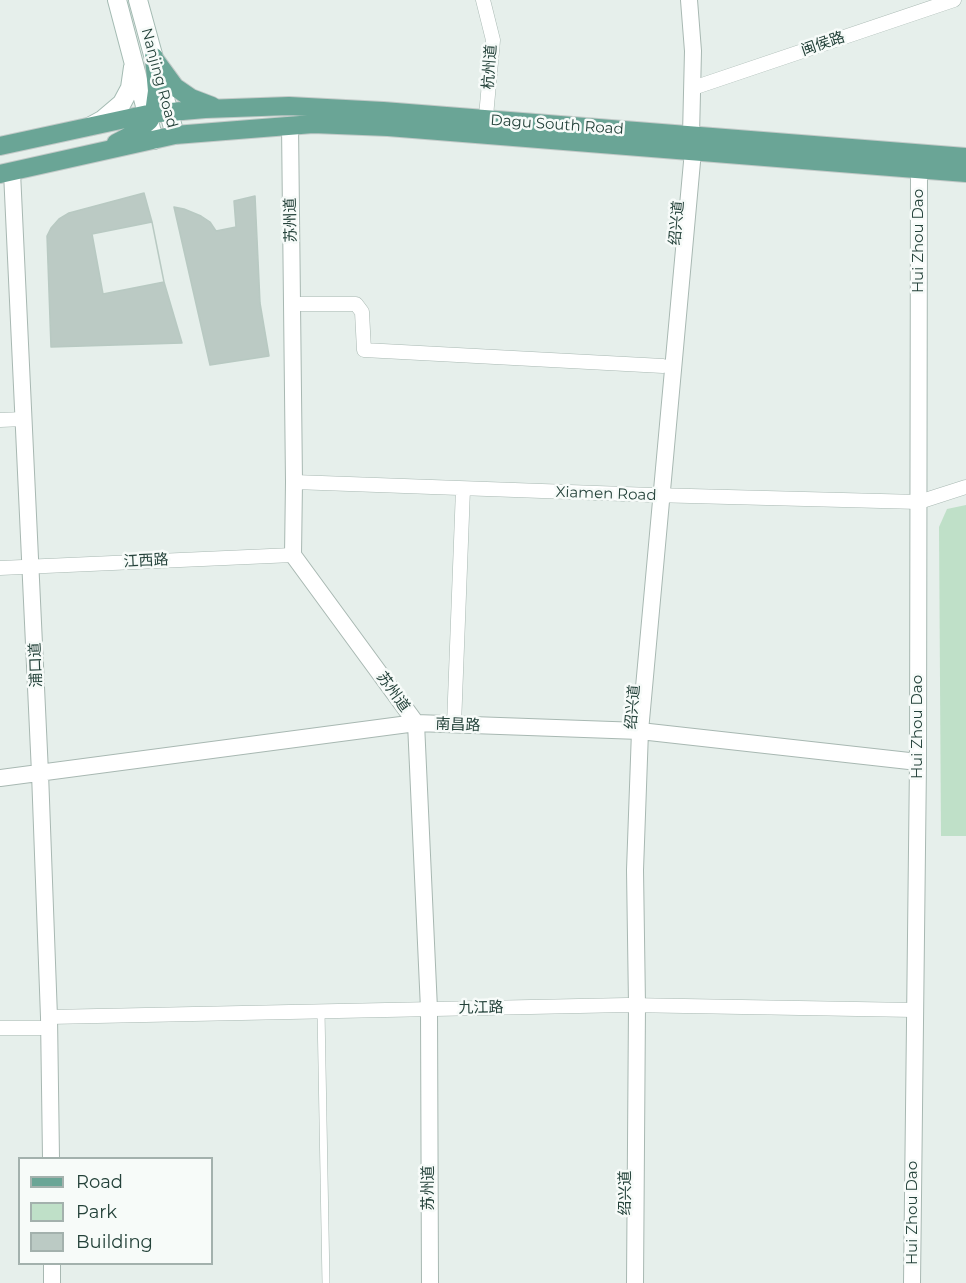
<!DOCTYPE html>
<html>
<head>
<meta charset="utf-8">
<style>
	body { margin:0 }
	#map { position:relative; width:966px; height:1283px; overflow:hidden; background:#e6efeb; font-family:Montserrat,sans-serif }
	canvas { display:block }
	.legend { position:absolute; left:18px; top:1157px; width:195px; height:108px; box-sizing:border-box; background:#f7fbf9; border:2px solid #a3b1ad; margin:0; padding:8px 10px; list-style:none; font-size:18px; color:#24423a }
	.legend li { display:flex; align-items:center; gap:12px; height:30px }
	.legend b { width:30px; border:2px solid #a3b1ad }
</style>
</head>
<body>
<div id="map">
<canvas width="966" height="1283"></canvas>
<ul class="legend">
<li><b style="height:8px;background:#6aa596"></b>Road</li>
<li><b style="height:16px;background:#bfe0c8"></b>Park</li>
<li><b style="height:16px;background:#bbcac4"></b>Building</li>
</ul>
</div>
<script>
const context = document.querySelector('canvas').getContext('2d');
context.lineJoin = 'round';
function paint(path, color) { context.fillStyle = color; context.fill(path, 'evenodd'); }
const toPath = rows => new Path2D(rows.map(r => 'M' + r).join(''));
function strokePath(path, color, width, dash) { context.strokeStyle = color; context.lineWidth = width; context.lineCap = dash ? 'butt' : 'round'; context.setLineDash(dash || []); context.stroke(path); }
function write(font, color, halo, rows, align = 'center') {
  context.font = font + ' Montserrat,"Noto Sans SC",sans-serif'; context.lineWidth = 5; context.setLineDash([]); context.textBaseline = 'middle'; context.strokeStyle = halo; context.fillStyle = color; for (const [text, x, y, turn = 0] of rows) {
    context.save(); context.translate(x, y); context.rotate((+turn || 0) * Math.PI / 180); context.textAlign = isNaN(turn) ? turn : align; if (halo) context.strokeText(text, 0, 0); context.fillText(text, 0, 0); context.restore();
  }
}
const green = toPath([
	[966,505,966,836,941,836,939,527,947,509]
]);
const building = toPath([
	[144,193,152,222,164,282,182,343,51,347,47,236,51,228,59,219,69,213,144,193],
	[255,196,260,303,269,356,210,365,174,207,184,209,201,216,210,222,216,231,236,227,234,201,255,196],
	[152,222,164,282,103,294,92,234,152,222]
]);
const service = toPath([
	[321,1011,326,1283]
]);
const minor = toPath([
	[483,0,493,40,485,127],
	[693,88,954,0],
	[292,304,356,304,362,312,364,350,663,366],
	[0,420,24,419],
	[294,482,652,495,919,502,966,487],
	[0,568,293,555],
	[454,725,463,489],
	[49,1017,627,1005,914,1010],
	[0,1028,49,1028]
]);
const tertiary = toPath([
	[290,125,294,482,293,555,416,723,429,1009,430,1283],
	[12,172,40,773,49,1017,51,1158],
	[0,778,416,723,640,731,918,762],
	[52,1264,52,1283],
	[635,1283,637,1005,635,870,640,731,693,151,691,135,693,51,689,0],
	[912,1283,918,762,919,170]
]);
const secondary = toPath([
	[117,0,154,140],
	[138,0,175,135],
	[91,126,102,120,122,103,130,88,133,67]
]);
const primary = toPath([
	[156,61,175,87,191,98,212,106],
	[116,143,135,133,149,121,154,113,157,91,154,57],
	[0,146,148,114,205,109,289,106,383,111,966,157],
	[0,174,175,135,313,124,388,127,966,173]
]);
const streetNames = [
	["闽侯路",823,44,-19],
	["杭州道",490,67,-86],
	["Nanjing Road",159,78,75],
	["Dagu South Road",557,125,4],
	["苏州道",291,220,-91],
	["绍兴道",677,223,-85],
	["Hui Zhou Dao",919,241,-90],
	["Xiamen Road",606,494,2],
	["江西路",146,561,-3],
	["浦口道",36,665,-92],
	["苏州道",393,692,54],
	["绍兴道",633,707,-85],
	["南昌路",458,725,2],
	["Hui Zhou Dao",918,727,-90],
	["九江路",481,1008,-1],
	["苏州道",429,1188,-90],
	["绍兴道",626,1193,-90],
	["Hui Zhou Dao",913,1213,-90]
];
paint(green, '#bfe0c8');
paint(building, '#bbcac4');
strokePath(building, '#b8c9c2', 1.5);
strokePath(service, '#a8b8b2', 8);
strokePath(minor, '#a8b8b2', 15);
strokePath(tertiary, '#a8b8b2', 18);
strokePath(secondary, '#a4bbb3', 20);
strokePath(primary, '#c2cac8', 20);
strokePath(service, '#fff', 7);
strokePath(minor, '#fff', 14);
strokePath(tertiary, '#fff', 16);
strokePath(secondary, '#fff', 18);
strokePath(primary, '#6aa596', 18);
write('15px', '#24423a', '#f7fbf9', streetNames);
</script>
</body>
</html>
